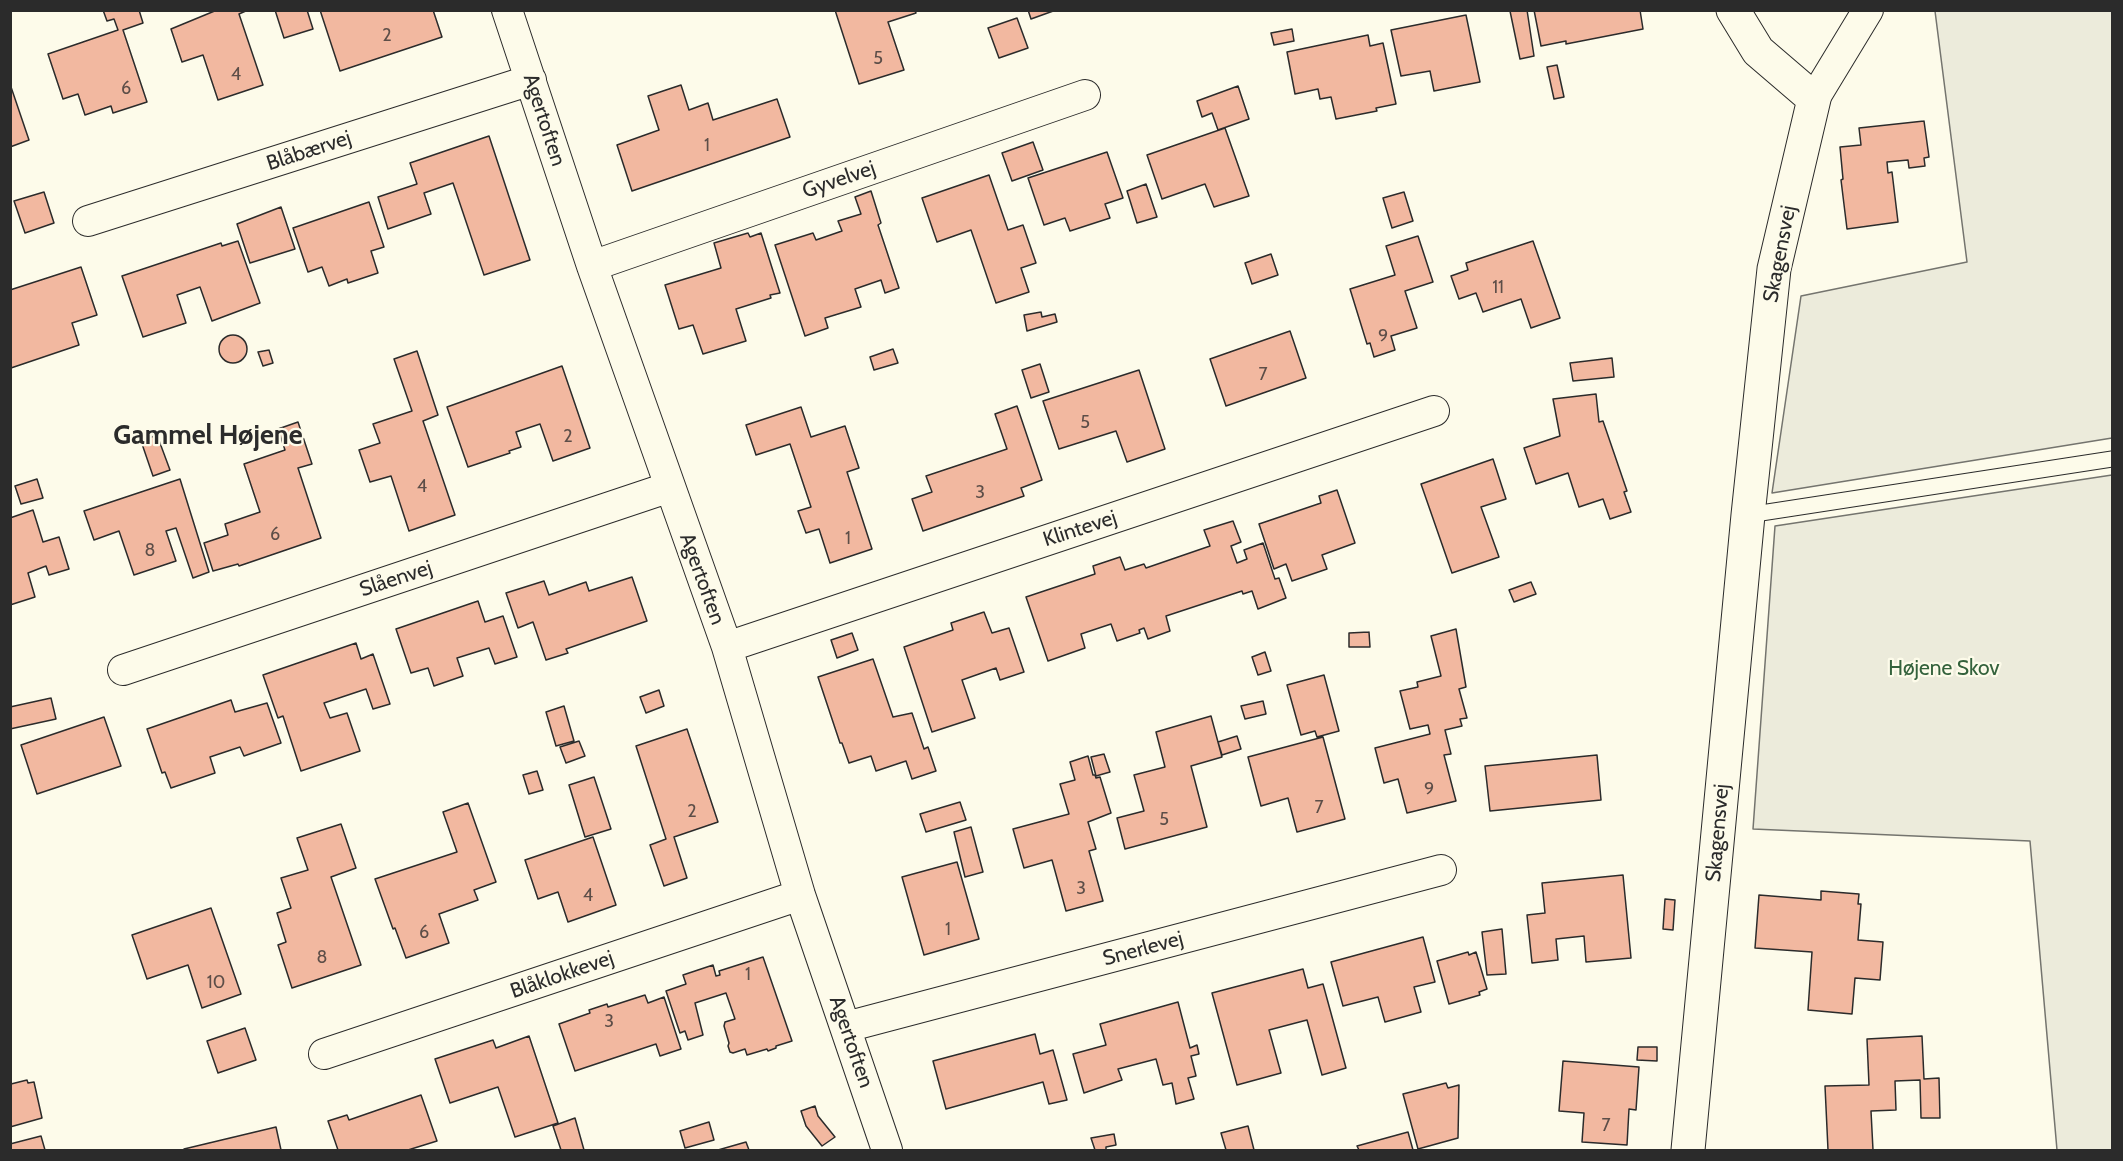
<!DOCTYPE html>
<html>
<head>
<meta charset="utf-8">
<style>
	body { margin:0 }
	#map { position:relative; width:2123px; height:1161px; overflow:hidden; background:#fdfbea; font-family:Cabin,sans-serif }
	canvas { display:block }
	.frame { position:absolute; inset:0; border:12px solid #2b2b2b; pointer-events:none }
</style>
</head>
<body>
<div id="map">
<canvas width="2123" height="1161"></canvas>
<div class="frame"></div>
</div>
<script>
const context = document.querySelector('canvas').getContext('2d');
context.lineJoin = 'round';
function paint(path, color) { context.fillStyle = color; context.fill(path, 'evenodd'); }
const toPath = rows => new Path2D(rows.map(r => 'M' + r).join(''));
function strokePath(path, color, width, dash) { context.strokeStyle = color; context.lineWidth = width; context.lineCap = dash ? 'butt' : 'round'; context.setLineDash(dash || []); context.stroke(path); }
function write(font, color, halo, rows, align = 'center') {
  context.font = font + ' Cabin,sans-serif'; context.lineWidth = 4.5; context.setLineDash([]); context.textBaseline = 'middle'; context.strokeStyle = halo; context.fillStyle = color; for (const [text, x, y, turn = 0] of rows) {
    context.save(); context.translate(x, y); context.rotate((+turn || 0) * Math.PI / 180); context.textAlign = isNaN(turn) ? turn : align; if (halo) context.strokeText(text, 0, 0); context.fillText(text, 0, 0); context.restore();
  }
}
const green = toPath([
	[1935,11,2112,11,2112,438,1772,493,1801,296,1967,262,1935,11],
	[2112,475,2112,1150,2057,1150,2030,841,1753,829,1775,526,2112,475]
]);
const building = toPath([
	[103,10,139,10,143,23,123,30,147,102,113,113,111,106,85,115,78,94,63,99,48,54,118,30,114,19,107,21,103,10],
	[217,10,248,10,239,14,263,85,218,100,203,55,182,62,171,29,217,10],
	[275,10,307,10,313,29,284,38,275,10],
	[320,10,433,10,442,37,340,71,320,10],
	[835,10,915,10,916,13,888,22,904,70,859,84,835,10],
	[1028,10,1056,10,1031,19,1028,10],
	[1527,10,1534,56,1520,59,1510,11,1527,10],
	[1534,10,1640,10,1643,29,1566,44,1566,41,1541,46,1534,10],
	[1466,15,1480,82,1434,91,1430,71,1401,76,1391,30,1466,15],
	[1017,18,1028,48,999,58,988,28,1017,18],
	[1292,29,1294,41,1274,45,1271,33,1292,29],
	[1368,35,1370,46,1383,43,1396,104,1376,108,1377,111,1336,119,1331,97,1320,99,1318,89,1295,94,1287,52,1368,35],
	[1557,65,1564,97,1554,99,1547,67,1557,65],
	[10,84,29,140,10,147,10,84],
	[681,85,689,110,708,103,713,120,777,99,790,137,632,191,617,145,659,130,648,96,681,85],
	[1238,86,1249,119,1218,130,1212,113,1202,117,1197,101,1238,86],
	[1924,121,1929,157,1924,158,1925,166,1909,168,1908,160,1887,162,1888,173,1892,172,1898,222,1847,229,1841,180,1843,179,1840,147,1861,145,1859,128,1924,121],
	[1225,128,1249,196,1214,207,1205,184,1162,199,1147,155,1225,128],
	[489,136,530,260,484,275,453,183,424,193,431,214,388,229,378,197,417,184,410,163,489,136],
	[1033,142,1043,170,1012,181,1002,153,1033,142],
	[1107,152,1123,198,1105,204,1110,218,1070,231,1065,218,1044,225,1028,178,1107,152],
	[989,175,1008,230,1023,225,1036,263,1021,268,1029,292,996,303,971,230,937,242,922,198,989,175],
	[1146,184,1157,217,1137,223,1127,191,1146,184],
	[871,191,881,223,878,225,899,288,885,293,881,280,855,289,861,307,825,318,828,328,805,336,775,245,813,233,816,240,842,231,838,221,861,214,855,197,871,191],
	[44,192,54,223,25,233,14,201,44,192],
	[1404,192,1413,221,1392,228,1383,198,1404,192],
	[369,202,384,247,371,251,378,273,348,283,347,279,329,286,322,267,308,272,293,228,369,202],
	[281,207,295,249,250,263,237,224,281,207],
	[748,233,750,237,761,233,780,293,770,295,771,298,736,309,746,341,703,354,693,325,679,329,665,285,721,268,714,243,748,233],
	[1418,236,1433,282,1405,291,1417,328,1391,336,1395,350,1374,357,1370,343,1367,344,1350,289,1395,275,1386,246,1418,236],
	[238,241,260,303,212,321,200,287,177,295,186,323,143,337,122,276,221,243,222,246,238,241],
	[1533,241,1560,318,1531,328,1521,299,1483,312,1476,293,1459,299,1451,276,1468,270,1466,263,1533,241],
	[1271,254,1278,275,1252,284,1245,263,1271,254],
	[81,267,97,315,72,323,79,345,11,368,10,290,81,267],
	[1041,312,1042,317,1055,314,1057,322,1027,331,1024,315,1041,312],
	[1290,331,1306,378,1226,406,1210,359,1290,331],
	'219 349a14 14 0 1 1 28 0a14 14 0 1 1-28 0Z',
	[893,349,898,363,874,370,870,357,893,349],
	[269,350,273,363,263,366,258,352,269,350],
	[417,351,438,415,423,421,455,515,409,531,391,476,370,482,359,450,380,443,373,424,412,411,394,359,417,351],
	[1612,358,1614,377,1573,381,1570,363,1612,358],
	[1040,364,1049,392,1031,398,1022,370,1040,364],
	[562,366,590,448,553,461,540,424,516,432,521,447,509,451,510,453,468,467,447,407,562,366],
	[1139,370,1165,449,1127,462,1116,431,1059,449,1043,401,1139,370],
	[1596,394,1599,422,1603,421,1627,491,1624,492,1631,512,1610,519,1603,499,1579,507,1568,473,1536,484,1524,448,1560,436,1553,399,1596,394],
	[1017,406,1042,480,1021,488,1024,496,923,531,912,499,932,492,926,476,1007,449,995,414,1017,406],
	[801,407,811,437,845,426,859,468,847,472,872,549,830,563,819,529,806,533,798,511,811,507,790,444,756,455,746,425,801,407],
	[298,422,312,464,298,468,321,538,239,566,238,564,213,571,204,543,228,535,225,524,260,512,244,464,285,450,278,429,298,422],
	[157,435,170,470,153,476,141,441,157,435],
	[1493,459,1506,499,1481,507,1499,557,1452,573,1421,484,1493,459],
	[37,479,43,498,21,504,15,486,37,479],
	[180,479,209,572,193,578,176,528,166,531,176,561,134,575,119,531,94,540,84,511,180,479],
	[1337,490,1355,543,1322,555,1327,569,1292,581,1286,564,1274,569,1259,524,1321,503,1319,496,1337,490],
	[33,510,43,542,59,537,69,569,49,575,46,566,28,573,35,597,10,605,10,518,33,510],
	[1233,521,1241,542,1231,546,1237,563,1247,559,1244,550,1263,543,1275,579,1279,578,1286,598,1258,609,1252,591,1243,594,1242,591,1166,616,1170,631,1148,639,1144,628,1139,630,1140,633,1117,641,1111,624,1081,634,1085,648,1048,661,1026,597,1095,574,1093,566,1120,557,1125,570,1144,564,1146,568,1210,546,1204,530,1233,521],
	[632,577,647,621,566,649,568,653,546,660,533,622,518,628,506,593,544,581,549,595,586,582,589,591,632,577],
	[1531,582,1536,594,1514,602,1509,590,1531,582],
	[478,601,485,622,503,616,517,657,495,664,489,648,457,658,463,676,434,686,428,668,411,673,396,629,478,601],
	[984,612,992,633,1009,628,1024,672,1000,680,996,668,962,680,975,718,932,732,904,647,953,630,951,623,984,612],
	[1456,629,1466,687,1459,689,1467,718,1460,719,1462,726,1445,730,1451,754,1444,755,1456,801,1407,813,1398,779,1384,783,1375,748,1430,734,1428,725,1410,729,1400,691,1418,687,1417,682,1441,676,1431,636,1456,629],
	[1369,632,1370,647,1349,647,1349,633,1369,632],
	[852,633,858,650,837,658,831,640,852,633],
	[356,643,361,659,373,654,390,704,373,709,366,689,324,703,330,718,347,713,360,751,301,771,283,716,278,718,263,675,356,643],
	[1265,652,1271,671,1258,675,1252,657,1265,652],
	[873,659,893,717,912,713,924,749,928,747,936,771,912,779,906,761,876,771,871,756,849,763,842,743,840,743,818,677,873,659],
	[1324,675,1339,731,1317,737,1315,731,1301,735,1287,685,1324,675],
	[659,690,664,706,646,713,640,697,659,690],
	[51,698,56,719,10,729,10,707,51,698],
	[231,700,235,712,267,703,281,743,244,756,240,747,210,757,215,773,171,788,165,772,162,773,147,729,231,700],
	[1263,701,1266,714,1245,719,1241,706,1263,701],
	[564,706,574,741,556,746,546,712,564,706],
	[1211,716,1222,757,1191,766,1207,827,1125,849,1117,818,1144,811,1134,775,1165,767,1156,732,1211,716],
	[104,717,121,766,37,794,21,745,104,717],
	[687,729,718,822,674,837,687,878,664,886,650,845,666,839,636,746,687,729],
	[1237,736,1241,749,1222,755,1218,742,1237,736],
	[1323,737,1345,819,1297,832,1288,798,1261,806,1248,757,1323,737],
	[579,741,585,756,566,763,560,747,579,741],
	[1104,754,1110,772,1096,776,1091,757,1104,754],
	[1597,755,1601,800,1490,811,1485,766,1597,755],
	[1088,756,1093,775,1095,775,1096,778,1100,777,1111,813,1088,822,1096,849,1089,851,1103,901,1066,911,1052,860,1024,868,1013,829,1069,814,1060,784,1075,780,1070,762,1088,756],
	[537,771,543,790,529,794,523,775,537,771],
	[594,777,611,829,585,837,569,785,594,777],
	[960,802,966,820,926,832,920,814,960,802],
	[468,803,496,882,474,890,478,900,439,914,449,943,406,958,395,928,393,929,375,879,457,852,443,812,468,803],
	[341,824,356,868,331,877,361,965,292,988,278,945,286,942,277,913,291,908,281,878,308,870,297,838,341,824],
	[971,827,983,872,965,877,954,832,971,827],
	[593,837,616,905,568,922,558,892,538,899,525,860,593,837],
	[957,862,979,939,924,955,902,877,957,862],
	[1623,875,1631,958,1586,962,1584,936,1556,939,1558,960,1532,963,1527,915,1545,913,1542,883,1623,875],
	[1821,891,1859,894,1858,904,1861,904,1858,940,1883,942,1880,980,1855,978,1852,1014,1808,1010,1812,952,1755,948,1759,895,1821,900,1821,891],
	[1665,899,1675,900,1673,930,1663,929,1665,899],
	[211,908,241,994,202,1008,188,965,147,979,132,935,211,908],
	[1502,929,1506,974,1487,975,1482,932,1502,929],
	[1423,937,1435,982,1414,987,1421,1012,1385,1022,1378,997,1343,1006,1331,962,1423,937],
	[1468,952,1469,955,1476,952,1487,989,1479,992,1480,995,1449,1004,1437,961,1468,952],
	[763,957,792,1041,776,1046,776,1048,768,1051,767,1049,747,1055,745,1049,733,1053,730,1052,728,1046,729,1043,724,1026,725,1022,735,1019,726,993,695,1003,703,1035,688,1040,685,1031,680,1033,666,991,686,984,683,975,713,965,716,976,720,975,719,971,763,957],
	[1303,969,1308,988,1323,984,1346,1068,1322,1075,1307,1020,1269,1030,1281,1073,1237,1085,1212,993,1303,969],
	[645,995,648,1003,664,997,681,1049,660,1056,656,1044,575,1071,559,1024,590,1013,589,1010,607,1004,608,1007,645,995],
	[1178,1002,1190,1048,1197,1045,1199,1054,1191,1056,1196,1076,1188,1078,1194,1099,1176,1104,1172,1083,1163,1085,1156,1059,1118,1069,1122,1080,1084,1093,1073,1054,1106,1045,1100,1024,1178,1002],
	[245,1028,256,1060,218,1073,207,1041,245,1028],
	[1035,1034,1040,1054,1053,1050,1067,1100,1049,1104,1043,1082,946,1109,933,1061,1035,1034],
	[529,1036,558,1123,515,1137,498,1087,450,1103,435,1059,493,1040,496,1048,529,1036],
	[1922,1036,1924,1079,1939,1078,1940,1118,1921,1118,1920,1080,1895,1081,1896,1110,1871,1111,1873,1150,1828,1150,1825,1086,1869,1085,1867,1039,1922,1036],
	[1638,1047,1657,1047,1657,1061,1637,1060,1638,1047],
	[1563,1061,1639,1067,1636,1110,1629,1109,1627,1145,1582,1142,1584,1113,1559,1111,1563,1061],
	[27,1080,28,1083,34,1082,42,1118,10,1127,10,1081,11,1084,27,1080],
	[1446,1083,1448,1088,1459,1085,1458,1138,1418,1149,1403,1094,1446,1083],
	[421,1095,437,1141,408,1150,338,1150,328,1121,347,1115,349,1120,421,1095],
	[815,1106,818,1116,835,1137,822,1146,806,1126,801,1111,815,1106],
	[575,1118,584,1150,561,1150,553,1126,575,1118],
	[709,1122,714,1140,685,1148,680,1131,709,1122],
	[1248,1126,1254,1150,1226,1150,1221,1133,1248,1126],
	[276,1127,281,1150,184,1150,184,1149,276,1127],
	[1408,1132,1413,1150,1359,1150,1357,1146,1408,1132],
	[1114,1134,1116,1145,1106,1147,1106,1150,1095,1150,1091,1138,1114,1134],
	[41,1136,45,1150,10,1150,10,1144,41,1136],
	[746,1142,749,1150,718,1150,746,1142]
]);
const lane = toPath([
	[1748,515,2112,459]
]);
const street = toPath([
	[507,10,592,266,727,647,800,895,887,1150],
	[1814,99,1868,10],
	[88,221,531,80],
	[592,266,1085,95],
	[727,647,1434,411],
	[123,670,670,487],
	[846,1027,1441,870],
	[324,1054,800,895]
]);
const secondary = toPath([
	[1688,1150,1748,515,1774,269,1814,99,1758,51,1733,10]
]);
const numberNames = [
	["2",387,36],
	["5",878,59],
	["4",236,75],
	["6",126,89],
	["1",707,146],
	["11",1498,288],
	["9",1383,337],
	["7",1263,375],
	["5",1085,423],
	["2",568,437],
	["4",422,487],
	["3",980,493],
	["6",275,535],
	["1",848,539],
	["8",150,551],
	["9",1429,790],
	["7",1319,808],
	["2",692,812],
	["5",1164,820],
	["3",1081,889],
	["4",588,896],
	["1",948,930],
	["6",424,933],
	["8",322,958],
	["1",748,975],
	["10",216,983],
	["3",609,1022],
	["7",1606,1126]
];
const streetNames = [
	["Agertoften",544,120,72],
	["Blåbærvej",309,151,-18],
	["Gyvelvej",839,180,-19],
	["Skagensvej",1780,254,-79],
	["Klintevej",1080,529,-18],
	["Slåenvej",396,579,-18],
	["Agertoften",702,579,70],
	["Skagensvej",1718,833,-85],
	["Snerlevej",1143,949,-15],
	["Blåklokkevej",562,975,-19],
	["Agertoften",851,1042,71]
];
const parkNames = [
	["Højene Skov",1944,669]
];
const districtNames = [
	["Gammel Højene",208,436]
];
paint(green, '#ecebdb');
strokePath(green, '#74746e', 1.5);
paint(building, '#f2b8a0');
strokePath(building, '#2b2b2b', 1.5);
strokePath(lane, '#2b2b2b', 17);
strokePath(street, '#2b2b2b', 32);
strokePath(secondary, '#2b2b2b', 35);
strokePath(lane, '#fdfbea', 15);
strokePath(street, '#fdfbea', 30);
strokePath(secondary, '#fdfbea', 33);
write('18px', '#5d4e48', null, numberNames);
write('21px', '#2b2b2b', '#fdfbea', streetNames);
write('21px', '#34623c', '#fdfbea', parkNames);
write('bold 27px', '#2b2b2b', '#fdfbea', districtNames);
</script>
</body>
</html>
